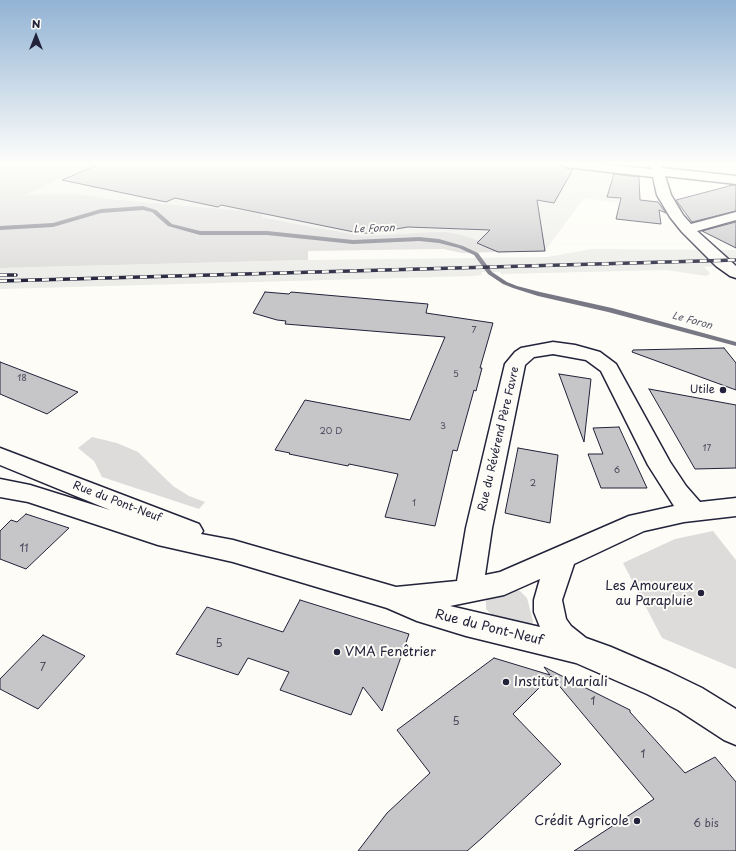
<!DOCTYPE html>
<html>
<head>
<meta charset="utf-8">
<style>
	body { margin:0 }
	#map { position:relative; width:736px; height:851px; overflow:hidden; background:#fdfcf7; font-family:"Playpen Sans",sans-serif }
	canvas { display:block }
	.north { position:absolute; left:16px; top:16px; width:40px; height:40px; -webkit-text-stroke:3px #fdfcf7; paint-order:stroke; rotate:0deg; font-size:11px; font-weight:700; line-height:16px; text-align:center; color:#22223b }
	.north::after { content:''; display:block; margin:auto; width:14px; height:18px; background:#22223b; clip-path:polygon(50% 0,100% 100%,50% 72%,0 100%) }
</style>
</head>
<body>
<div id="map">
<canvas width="736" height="851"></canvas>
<div class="north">N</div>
</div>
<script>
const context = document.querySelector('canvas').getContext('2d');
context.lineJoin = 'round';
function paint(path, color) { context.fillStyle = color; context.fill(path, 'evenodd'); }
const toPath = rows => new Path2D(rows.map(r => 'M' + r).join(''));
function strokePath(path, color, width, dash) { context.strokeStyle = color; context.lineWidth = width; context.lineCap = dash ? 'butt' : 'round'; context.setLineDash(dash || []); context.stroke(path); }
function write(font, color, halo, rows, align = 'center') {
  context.font = font + ' "Playpen Sans",sans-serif'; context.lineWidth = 4; context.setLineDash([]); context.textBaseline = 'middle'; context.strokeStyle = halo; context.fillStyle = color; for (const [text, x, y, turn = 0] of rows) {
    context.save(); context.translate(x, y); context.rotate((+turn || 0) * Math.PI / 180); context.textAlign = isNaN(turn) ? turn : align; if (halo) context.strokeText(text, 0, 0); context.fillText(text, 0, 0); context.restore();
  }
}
const built = toPath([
	[0,163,554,163,606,170,630,178,617,203,584,198,545,251,498,252,477,243,478,241,448,232,432,232,363,236,291,223,235,210,101,198,23,195],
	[592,249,736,250,736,265,704,267,710,273,707,276,666,270,501,274,500,272,481,272,482,275,472,276,0,289,0,268,308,260,547,257]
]);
const green = toPath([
	[0,163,96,163,24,195,76,194,109,199,235,210,260,213,263,217,291,223,363,236,432,232,448,232,468,237,479,241,477,243,498,252,462,253,443,249,308,251,308,260,0,268],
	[92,437,117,443,138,452,173,486,189,496,205,502,199,509,102,477,94,461,78,448],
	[713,531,736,560,736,669,662,638,623,563,675,539],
	[513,590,520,591,527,598,533,621,532,624,497,617,492,615,486,609,486,600,489,598]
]);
const stream = toPath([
	[143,206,156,210,172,224,200,231,267,231,353,240,419,237,439,239,463,246,478,253,492,272,507,282,517,286,540,292,612,308,736,342,736,346,608,312,538,296,513,288,503,284,488,274,474,255,459,248,439,243,419,241,353,244,267,235,200,235,168,226,152,212,143,210,101,213,53,227,0,230,0,226,53,223,101,209,143,206]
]);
const building = toPath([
	[102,163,559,163,565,168,573,169,554,203,537,200,545,251,498,252,477,243,490,230,408,227,372,233,359,233,221,205,218,207,175,198,166,202,62,180,102,163],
	[614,174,639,177,640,200,658,202,666,213,659,210,661,224,616,219,621,198,607,197,614,174],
	[733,185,736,185,736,211,692,222,676,200,733,185],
	[736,222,736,248,702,231,736,222],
	[265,292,289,294,291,292,428,304,426,313,493,323,480,368,482,368,476,391,474,390,457,451,453,450,435,526,385,517,398,474,349,464,348,466,289,454,290,453,275,450,305,400,410,420,445,337,285,324,286,321,277,320,253,313,265,292],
	[724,348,736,363,736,390,632,352,633,350,724,348],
	[0,362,78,392,47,414,0,394,0,362],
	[559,374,591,379,584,442,559,374],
	[649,389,736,405,736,468,695,469,649,389],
	[619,427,647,488,601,488,588,454,603,454,593,428,619,427],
	[518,448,558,455,550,523,505,513,518,448],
	[26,514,69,528,26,569,0,559,0,531,11,520,17,522,26,514],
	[300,600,409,634,382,711,363,687,351,715,280,690,289,672,248,658,238,675,176,654,207,607,283,632,300,600],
	[43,635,85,656,38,709,0,689,0,679,43,635],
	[494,658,550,675,544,667,630,710,630,712,685,773,715,757,736,782,736,851,574,851,654,799,551,676,513,714,561,764,482,838,467,851,358,851,387,813,430,773,397,730,494,658]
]);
const minor = toPath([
	[560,163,592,163,651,169,649,163,661,163,662,168,736,176,736,184,665,176,671,195,683,215,691,224,736,212,736,220,697,231,736,266,736,278,730,276,716,266,682,232,670,217,657,195,653,177,566,167,560,163],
	[553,342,575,345,600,352,616,364,670,462,686,486,700,502,736,498,736,516,684,522,644,531,574,564,562,600,566,619,571,626,586,638,611,647,669,672,702,688,736,709,736,745,724,740,678,710,647,694,576,663,466,636,417,621,387,608,233,562,158,545,28,502,0,497,0,479,30,485,110,510,0,465,0,448,199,524,203,531,201,534,233,540,396,587,457,581,466,528,505,364,515,352,521,348,553,342],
	[553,354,586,360,601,371,648,465,674,506,629,516,500,572,485,575,492,528,525,365,534,357,553,354],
	[540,579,534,600,534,612,540,627,450,606,504,595,540,579]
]);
const rail = toPath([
	[0,275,16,275],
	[0,281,736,260]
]);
const markers = [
	[723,390,4,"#22223b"],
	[701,593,4,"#22223b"],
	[337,652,4,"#22223b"],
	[506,682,4,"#22223b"],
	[637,821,4,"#22223b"]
];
const numberNames = [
	["7",474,331],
	["5",456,375],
	["18",22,379],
	["3",443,427],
	["20 D",331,432],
	["17",707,449],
	["6",617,471],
	["2",533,484],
	["1",414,504]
];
const farWaternames = [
	["Le Foron",374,229,-2],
	["Le Foron",692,321,15]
];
const poiNames = [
	["Utile",715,390]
];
const streetNames = [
	["Rue du Révérend Père Favre",499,439,-77],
	["Rue du Pont-Neuf",117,502,21]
];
const nearNumbernames = [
	["11",24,549],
	["5",219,644],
	["7",43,668],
	["1",593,702],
	["5",456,722],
	["1",643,755],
	["6 bis",706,824]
];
const nearPoinames = [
	["Les Amoureux",693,586],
	["au Parapluie",693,601],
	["VMA Fenêtrier",345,652,"left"],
	["Institut Mariali",514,682,"left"],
	["Crédit Agricole",629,821]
];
const nearStreetnames = [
	["Rue du Pont-Neuf",489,628,14]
];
paint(built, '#ecece9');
paint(green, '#dddcdb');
paint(stream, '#787885');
paint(building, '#c6c6c8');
strokePath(building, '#22223b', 1);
strokePath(minor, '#22223b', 3);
paint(minor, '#fdfcf7');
strokePath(rail, '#22223b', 3.5);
strokePath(rail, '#fdfcf7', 2.5, [7]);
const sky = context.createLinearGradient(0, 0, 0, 282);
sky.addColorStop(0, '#92b3d4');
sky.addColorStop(0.58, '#fefefb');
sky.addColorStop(1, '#fefefb00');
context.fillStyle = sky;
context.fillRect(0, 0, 736, 282);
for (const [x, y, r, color] of markers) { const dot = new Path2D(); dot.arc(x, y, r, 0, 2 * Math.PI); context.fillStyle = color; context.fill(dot); strokePath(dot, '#fdfcf7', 1.5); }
write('9px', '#4b4b5e', null, numberNames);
write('italic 10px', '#545466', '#fdfcf7', farWaternames);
write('11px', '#22223b', '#fdfcf7', poiNames, 'right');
write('11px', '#22223b', '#fdfcf7', streetNames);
write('11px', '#4b4b5e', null, nearNumbernames);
write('13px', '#22223b', '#fdfcf7', nearPoinames, 'right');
write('13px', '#22223b', '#fdfcf7', nearStreetnames);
</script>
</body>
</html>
